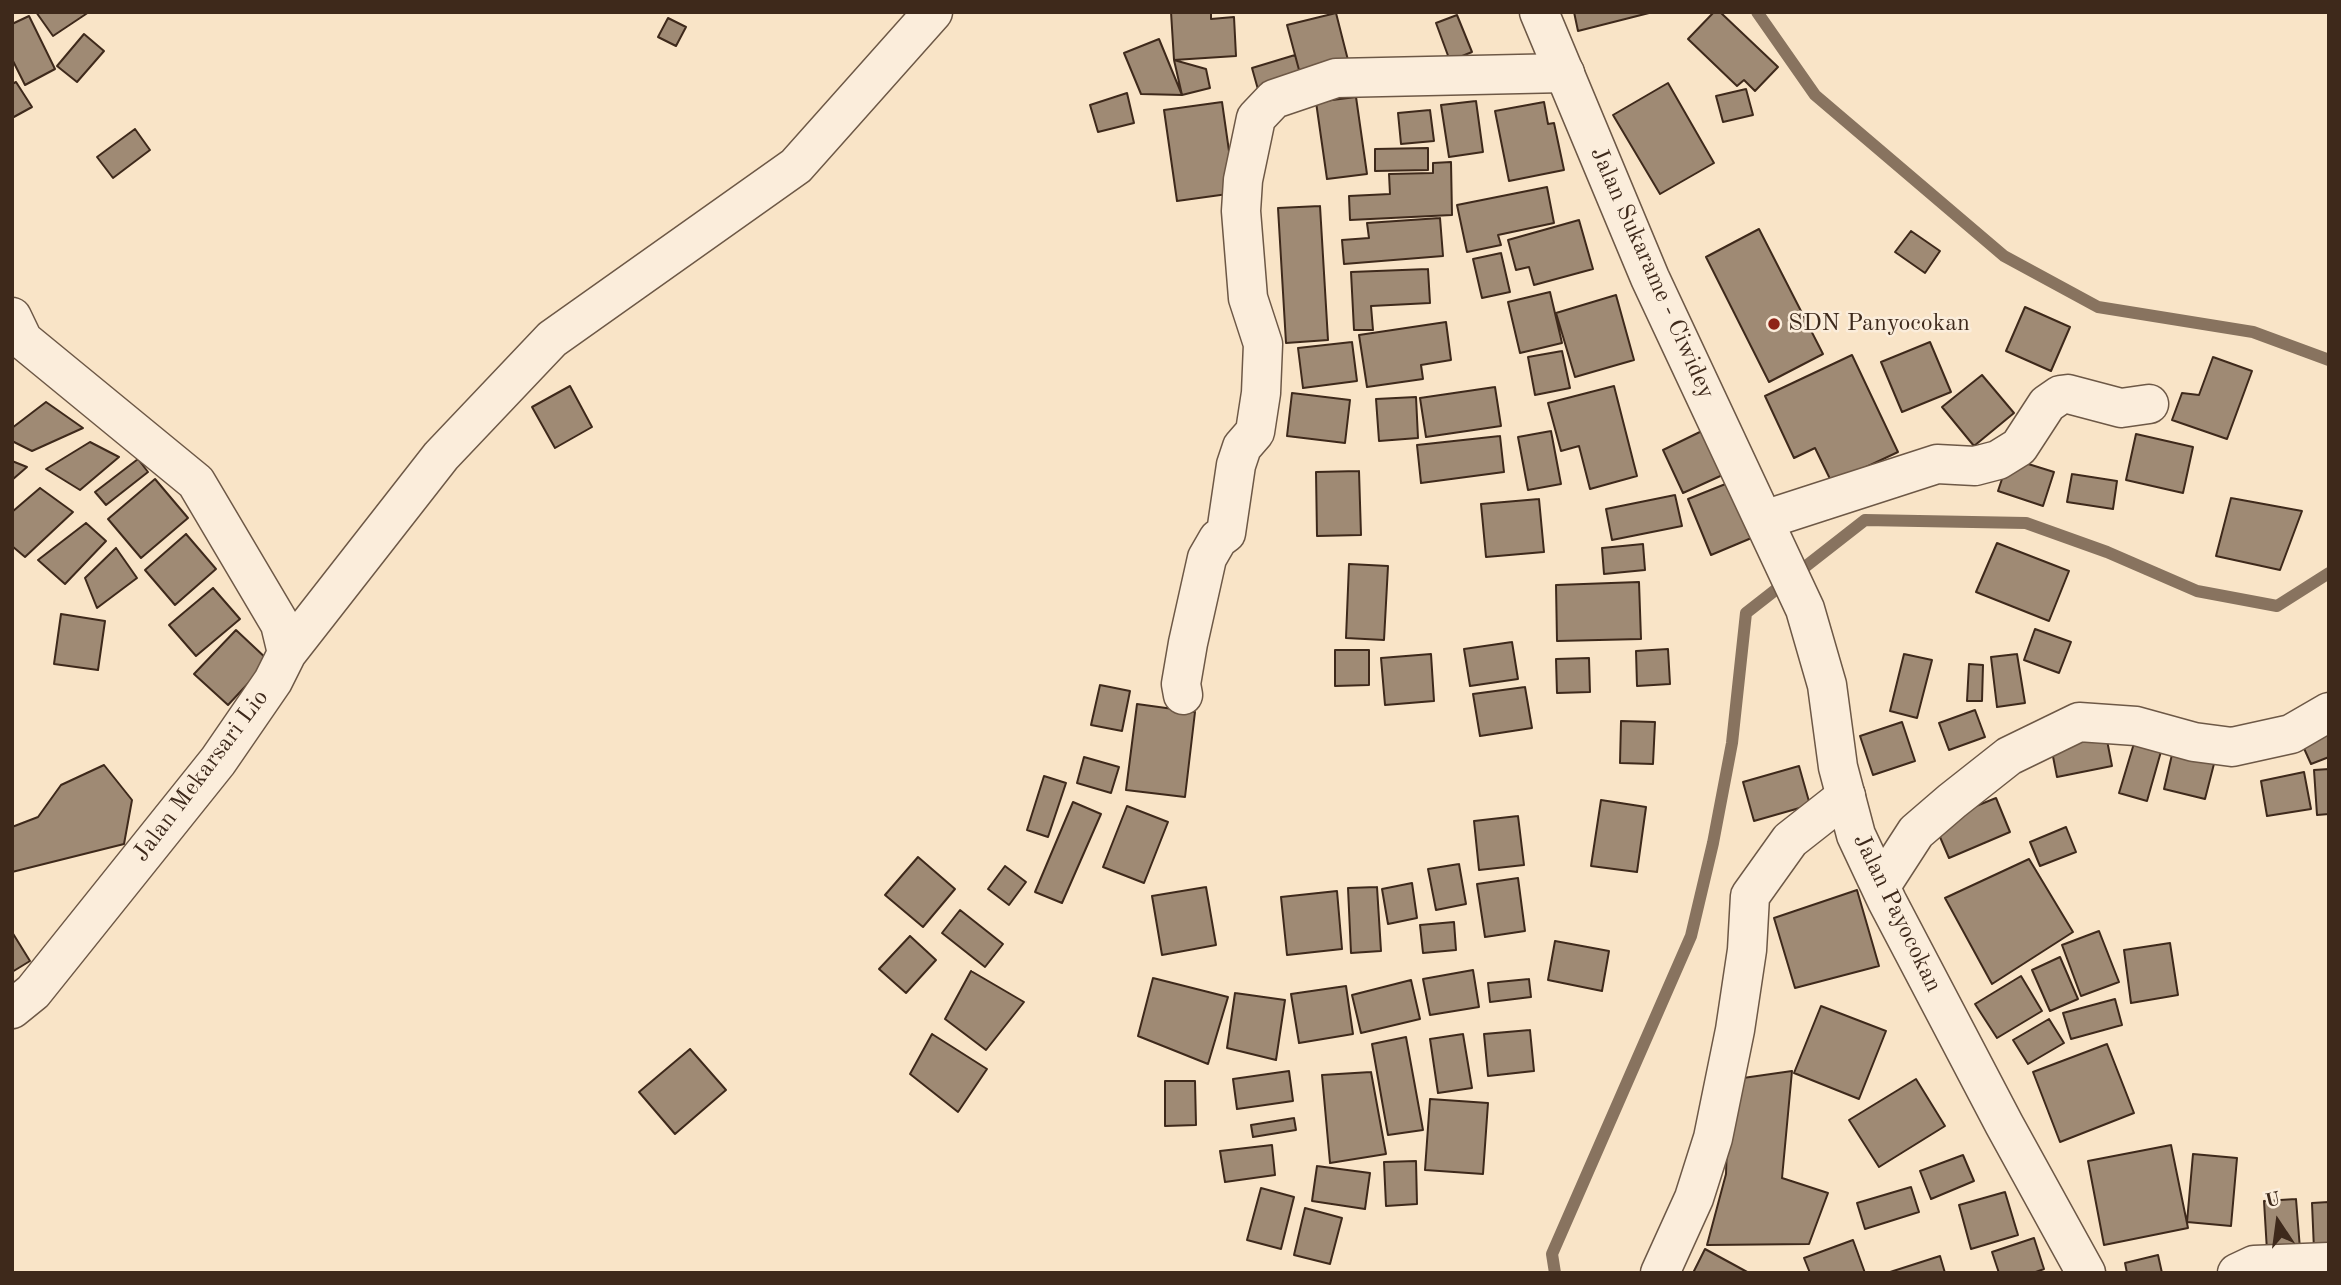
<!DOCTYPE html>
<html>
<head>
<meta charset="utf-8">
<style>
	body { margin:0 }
	#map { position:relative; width:2341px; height:1285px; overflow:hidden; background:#f9e4c7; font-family:"Old Standard TT",serif }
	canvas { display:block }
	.frame { position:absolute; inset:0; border:14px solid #3e291b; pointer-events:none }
	.north { position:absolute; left:2243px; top:1187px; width:70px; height:70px; -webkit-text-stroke:5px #fbeddb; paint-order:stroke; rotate:347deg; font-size:19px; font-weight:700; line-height:28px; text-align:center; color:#3e291b }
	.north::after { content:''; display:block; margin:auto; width:24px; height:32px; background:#3e291b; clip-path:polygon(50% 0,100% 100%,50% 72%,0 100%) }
</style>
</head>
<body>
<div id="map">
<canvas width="2341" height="1285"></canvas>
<div class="frame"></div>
<div class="north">U</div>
</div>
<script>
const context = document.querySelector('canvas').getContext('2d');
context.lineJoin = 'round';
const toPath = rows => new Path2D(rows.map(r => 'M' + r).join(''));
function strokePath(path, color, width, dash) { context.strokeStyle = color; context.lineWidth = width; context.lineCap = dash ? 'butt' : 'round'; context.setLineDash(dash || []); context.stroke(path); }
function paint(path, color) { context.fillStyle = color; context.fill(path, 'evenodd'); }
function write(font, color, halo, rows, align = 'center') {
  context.font = font + ' "Old Standard TT",serif'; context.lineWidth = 5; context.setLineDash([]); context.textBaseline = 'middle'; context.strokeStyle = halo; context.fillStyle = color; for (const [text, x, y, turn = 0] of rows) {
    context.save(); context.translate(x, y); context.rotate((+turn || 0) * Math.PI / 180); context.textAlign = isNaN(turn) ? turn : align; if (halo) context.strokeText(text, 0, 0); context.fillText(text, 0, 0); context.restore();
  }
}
const stream = toPath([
	[1757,12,1815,95,2004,256,2098,307,2253,332,2329,360],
	[1555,1273,1552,1254,1691,936,1713,843,1732,743,1746,613,1865,520,2026,523,2107,552,2197,591,2277,606,2329,573]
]);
const building = toPath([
	[36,12,89,12,53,36,36,12],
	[1171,12,1211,12,1211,19,1234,17,1236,56,1174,60,1171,12],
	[1574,12,1649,12,1649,13,1578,31,1574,12],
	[1714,12,1720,12,1778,67,1755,91,1744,80,1737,86,1688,39,1714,12],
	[1336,13,1350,68,1302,81,1287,25,1336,13],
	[1457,15,1472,52,1450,61,1436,23,1457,15],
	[29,16,55,69,25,85,12,59,12,24,29,16],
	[668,18,686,27,676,46,658,37,668,18],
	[84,34,104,51,77,82,57,66,84,34],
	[1159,39,1182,95,1141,94,1124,53,1159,39],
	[1295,55,1302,81,1259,93,1252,68,1295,55],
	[1174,60,1206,69,1210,88,1182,95,1174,60],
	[16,82,32,107,12,118,12,84,16,82],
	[1668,83,1714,163,1660,194,1613,115,1668,83],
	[1746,89,1753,115,1723,122,1716,96,1746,89],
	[1127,93,1134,123,1098,132,1090,105,1127,93],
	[1356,97,1367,174,1327,179,1316,102,1356,97],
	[1476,101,1483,152,1449,157,1441,105,1476,101],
	[1222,102,1235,193,1177,201,1164,110,1222,102],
	[1544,102,1548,124,1554,123,1564,170,1509,181,1495,111,1544,102],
	[1430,110,1434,141,1401,144,1398,113,1430,110],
	[135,129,150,150,113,178,97,157,135,129],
	[1428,148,1428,170,1375,171,1375,149,1428,148],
	[1451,162,1452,215,1350,220,1349,196,1390,194,1389,174,1433,173,1433,163,1451,162],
	[1547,187,1554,223,1498,235,1501,245,1467,252,1457,205,1547,187],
	[1320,206,1328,340,1286,343,1278,208,1320,206],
	[1440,218,1443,256,1344,264,1342,240,1369,238,1367,223,1440,218],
	[1579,220,1593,269,1534,285,1529,267,1516,270,1508,240,1579,220],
	[1759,229,1823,354,1769,382,1706,257,1759,229],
	[1911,231,1940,251,1925,273,1895,252,1911,231],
	[1501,253,1510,292,1482,298,1473,259,1501,253],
	[1428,269,1430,303,1371,306,1373,330,1354,330,1351,272,1428,269],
	[1550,292,1562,343,1520,353,1508,302,1550,292],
	[1616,295,1634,360,1575,377,1556,313,1616,295],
	[2025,307,2070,327,2051,371,2006,351,2025,307],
	[1446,322,1451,360,1421,365,1423,379,1367,387,1359,335,1446,322],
	[1352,342,1357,381,1303,388,1298,348,1352,342],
	[1930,342,1951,392,1902,412,1881,362,1930,342],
	[1562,351,1570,388,1535,395,1528,357,1562,351],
	[1852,355,1898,452,1832,483,1815,448,1794,458,1765,396,1852,355],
	[2213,357,2252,371,2227,439,2172,420,2182,393,2199,395,2213,357],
	[1982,375,2014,413,1974,446,1942,407,1982,375],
	[570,386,592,427,555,448,532,407,570,386],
	[1614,386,1637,476,1590,489,1579,446,1561,451,1548,403,1614,386],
	[1495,387,1501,426,1426,437,1420,398,1495,387],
	[1292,393,1350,400,1345,443,1287,436,1292,393],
	[1416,397,1418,438,1379,441,1376,399,1416,397],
	[46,402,83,428,32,451,12,441,12,428,46,402],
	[1706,429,1727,473,1683,493,1663,450,1706,429],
	[1551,431,1561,484,1528,490,1518,437,1551,431],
	[2136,434,2193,447,2183,493,2126,480,2136,434],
	[1500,436,1504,472,1421,483,1417,445,1500,436],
	[90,442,119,457,80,490,46,469,90,442],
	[2009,458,2054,472,2043,506,1998,491,2009,458],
	[138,459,148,472,106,505,95,492,138,459],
	[12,461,27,467,12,480,12,461],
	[1359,471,1361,535,1317,536,1316,472,1359,471],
	[2072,474,2117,481,2113,509,2067,502,2072,474],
	[155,479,188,518,141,558,108,519,155,479],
	[1738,479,1761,534,1711,555,1688,499,1738,479],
	[40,488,73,512,25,557,12,546,12,512,40,488],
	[1675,495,1682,526,1612,540,1606,509,1675,495],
	[2231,498,2302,511,2280,570,2216,556,2231,498],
	[1539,499,1544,552,1486,557,1481,504,1539,499],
	[86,523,106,541,65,584,38,560,86,523],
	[186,534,216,569,175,605,145,570,186,534],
	[1997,543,2069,571,2049,621,1976,592,1997,543],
	[1643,544,1645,570,1604,574,1602,548,1643,544],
	[116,548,137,578,97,608,85,578,116,548],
	[1349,564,1388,566,1384,640,1346,638,1349,564],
	[1639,582,1641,639,1557,641,1556,585,1639,582],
	[213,588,240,619,196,656,169,625,213,588],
	[61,614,105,621,98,670,54,664,61,614],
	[2035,629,2071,642,2059,673,2024,660,2035,629],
	[236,630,269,661,228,705,194,674,236,630],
	[1512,642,1518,679,1470,686,1464,649,1512,642],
	[1668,649,1670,684,1637,686,1636,651,1668,649],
	[1335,650,1369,650,1369,685,1335,686,1335,650],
	[1431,654,1434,701,1385,705,1381,658,1431,654],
	[1904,654,1932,660,1917,718,1890,711,1904,654],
	[2017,654,2025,703,1997,707,1991,657,2017,654],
	[1589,658,1590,692,1557,693,1556,659,1589,658],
	[1969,664,1983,665,1982,701,1967,701,1969,664],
	[1100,685,1130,691,1122,731,1091,725,1100,685],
	[1525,687,1532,728,1480,736,1473,694,1525,687],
	[1137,704,1195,712,1185,797,1126,790,1137,704],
	[1975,710,1985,737,1949,750,1939,723,1975,710],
	[1621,721,1655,722,1653,764,1620,763,1621,721],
	[1902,722,1915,761,1873,775,1860,736,1902,722],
	[2329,723,2329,757,2311,764,2298,735,2329,723],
	[2105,730,2112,766,2057,777,2050,741,2105,730],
	[2135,740,2162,748,2147,801,2119,793,2135,740],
	[2174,746,2216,756,2205,799,2164,789,2174,746],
	[1084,757,1119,767,1111,793,1077,783,1084,757],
	[104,765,132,800,124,844,12,872,12,827,38,817,61,785,104,765],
	[1799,766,1810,805,1754,821,1743,782,1799,766],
	[2329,769,2329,814,2317,815,2314,770,2329,769],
	[2304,772,2311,809,2267,816,2261,781,2304,772],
	[1044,776,1066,783,1048,837,1027,830,1044,776],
	[1996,798,2010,832,1949,858,1934,823,1996,798],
	[1601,800,1646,807,1637,872,1591,866,1601,800],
	[1073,802,1101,814,1062,903,1035,892,1073,802],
	[1127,806,1168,822,1144,883,1103,867,1127,806],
	[1518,816,1524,865,1479,870,1474,821,1518,816],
	[2066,827,2076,852,2040,866,2030,842,2066,827],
	[918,857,955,889,923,927,885,895,918,857],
	[2029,859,2073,932,1992,984,1945,898,2029,859],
	[1459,864,1466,904,1436,910,1428,869,1459,864],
	[1005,866,1026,882,1009,905,988,889,1005,866],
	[1518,878,1525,931,1485,937,1477,884,1518,878],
	[1412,883,1417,918,1388,924,1382,889,1412,883],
	[1206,887,1216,945,1162,955,1152,896,1206,887],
	[1377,887,1381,951,1351,953,1348,888,1377,887],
	[1857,890,1879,966,1795,988,1774,918,1857,890],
	[1337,891,1342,949,1287,955,1281,897,1337,891],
	[960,910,1003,944,985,967,942,933,960,910],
	[1454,922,1456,950,1423,953,1420,925,1454,922],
	[2099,931,2119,982,2081,996,2062,945,2099,931],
	[12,932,30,961,12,972,12,932],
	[910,936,936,960,906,993,879,969,910,936],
	[1555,941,1609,951,1602,991,1548,980,1555,941],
	[2170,943,2178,995,2131,1003,2124,950,2170,943],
	[2060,957,2078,999,2050,1011,2032,970,2060,957],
	[1473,970,1479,1007,1430,1015,1423,979,1473,970],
	[971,971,1024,1002,986,1050,945,1019,971,971],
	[2021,976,2042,1011,1997,1038,1975,1004,2021,976],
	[1153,978,1228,997,1208,1064,1138,1036,1153,978],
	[1529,979,1531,997,1490,1002,1488,983,1529,979],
	[1411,980,1420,1019,1361,1033,1352,995,1411,980],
	[1346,986,1353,1034,1299,1043,1291,994,1346,986],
	[1235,993,1285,1000,1276,1060,1227,1048,1235,993],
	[2115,999,2122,1025,2071,1039,2063,1013,2115,999],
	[1821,1006,1886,1031,1859,1099,1794,1073,1821,1006],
	[2049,1019,2064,1043,2028,1064,2013,1040,2049,1019],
	[1530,1030,1534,1071,1488,1076,1484,1034,1530,1030],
	[932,1034,987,1069,958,1112,910,1074,932,1034],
	[1463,1034,1472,1088,1438,1093,1430,1039,1463,1034],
	[1406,1037,1423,1130,1388,1135,1372,1044,1406,1037],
	[2107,1044,2134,1113,2060,1142,2033,1072,2107,1044],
	[690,1049,726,1090,675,1134,639,1092,690,1049],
	[1289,1071,1293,1101,1237,1109,1233,1079,1289,1071],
	[1792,1071,1782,1178,1828,1193,1809,1244,1707,1245,1726,1174,1729,1080,1792,1071],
	[1371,1072,1386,1154,1330,1163,1322,1075,1371,1072],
	[1916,1079,1945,1126,1879,1167,1849,1120,1916,1079],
	[1165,1081,1195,1081,1196,1125,1165,1126,1165,1081],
	[1430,1099,1488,1103,1483,1174,1425,1170,1430,1099],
	[1294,1118,1296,1130,1253,1137,1251,1125,1294,1118],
	[1272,1145,1275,1175,1225,1182,1220,1151,1272,1145],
	[2171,1145,2188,1228,2104,1245,2088,1161,2171,1145],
	[2193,1154,2237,1158,2231,1226,2187,1222,2193,1154],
	[1963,1155,1974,1181,1931,1199,1920,1171,1963,1155],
	[1416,1161,1417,1204,1386,1206,1384,1162,1416,1161],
	[1317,1166,1370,1173,1365,1209,1312,1201,1317,1166],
	[1911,1187,1919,1212,1865,1229,1857,1203,1911,1187],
	[1261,1188,1294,1197,1281,1249,1247,1240,1261,1188],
	[2005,1192,2018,1235,1971,1249,1959,1205,2005,1192],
	[2296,1199,2300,1249,2267,1251,2264,1201,2296,1199],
	[2329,1202,2329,1249,2314,1250,2312,1203,2329,1202],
	[1305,1208,1342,1218,1330,1264,1294,1255,1305,1208],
	[2034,1238,2044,1269,2033,1273,1999,1273,1992,1252,2034,1238],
	[1853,1240,1865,1273,1810,1273,1804,1258,1853,1240],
	[1705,1249,1749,1273,1693,1273,1705,1249],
	[2158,1255,2162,1273,2127,1273,2125,1263,2158,1255],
	[1940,1256,1945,1273,1887,1273,1940,1256]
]);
const minor = toPath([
	[12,317,23,340,196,482,280,624,287,653,273,681,218,761,33,992,12,1009],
	[1764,520,1937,464,1975,466,1998,460,2019,447,2047,404,2060,395,2068,394,2121,408,2149,404],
	[287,653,441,456,552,339,796,166,933,12],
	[1183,695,1181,684,1188,643,1207,558,1218,539,1226,533,1236,465,1242,447,1255,432,1261,393,1263,344,1248,298,1241,211,1243,180,1256,118,1274,99,1336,78,1565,73],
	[1881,886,1916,832,1952,801,2009,756,2079,722,2136,726,2194,742,2232,747,2291,734,2329,712],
	[1660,1273,1694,1198,1713,1138,1735,1030,1747,950,1750,896,1790,840,1846,796],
	[2237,1273,2254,1265,2329,1262]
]);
const tertiary = toPath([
	[1539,12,1650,278,1805,609,1827,685,1838,767,1856,835,1887,901,2004,1124,2086,1273]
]);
const markers = [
	[1774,324,7,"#8f2418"]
];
const streetNames = [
	["Jalan Sukarame - Ciwidey",1652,273,66],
	["Jalan Mekarsari Lio",201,776,-53],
	["Jalan Payocokan",1897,913,64]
];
const poiNames = [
	["SDN Panyocokan",1788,324]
];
strokePath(stream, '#88735f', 12);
paint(building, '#9f8a74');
strokePath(building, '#3e291b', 2);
strokePath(minor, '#6d5846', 41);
strokePath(tertiary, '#6d5846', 41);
strokePath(minor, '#fbeddb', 38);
strokePath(tertiary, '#fbeddb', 38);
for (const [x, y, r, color] of markers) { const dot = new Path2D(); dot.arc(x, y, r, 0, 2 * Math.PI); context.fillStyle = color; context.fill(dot); strokePath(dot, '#fbeddb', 2.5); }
write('24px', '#3e291b', '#fbeddb', streetNames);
write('24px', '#3e291b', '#fbeddb', poiNames, 'left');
</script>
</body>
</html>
